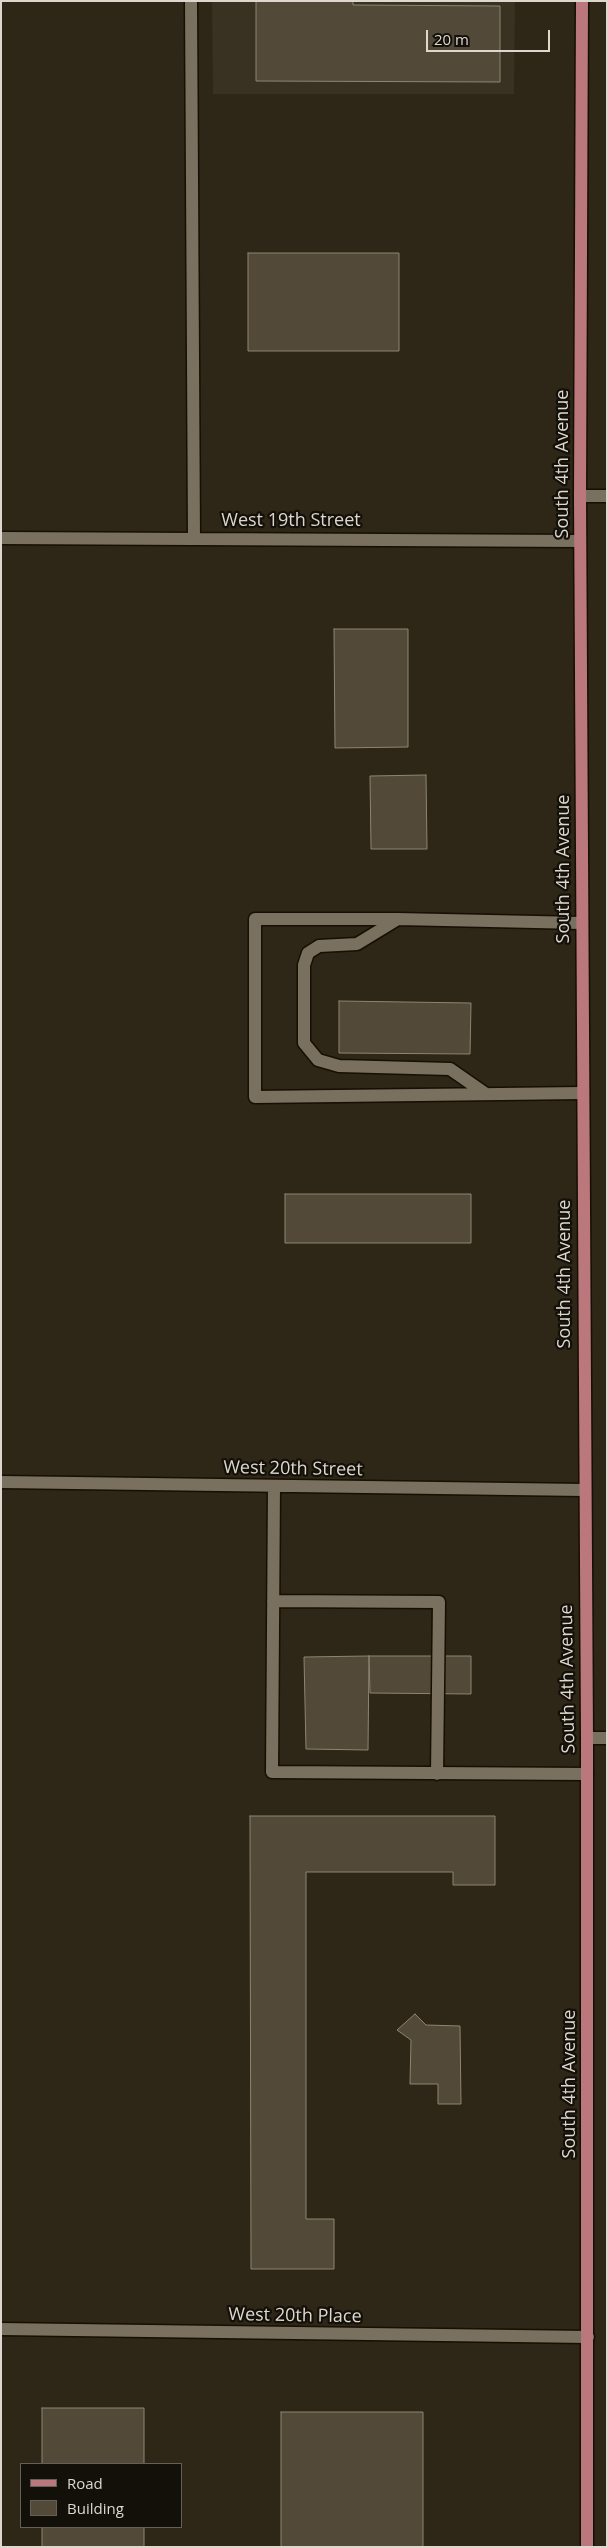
<!DOCTYPE html>
<html>
<head>
<meta charset="utf-8">
<style>
	body { margin:0 }
	#map { position:relative; width:608px; height:2548px; overflow:hidden; background:#2e2617; font-family:"Open Sans",sans-serif }
	canvas { display:block }
	.frame { position:absolute; inset:0; border:2px solid #ddd7ce; pointer-events:none }
	.legend { position:absolute; left:20px; top:2463px; width:162px; height:65px; box-sizing:border-box; background:#131009; border:1px solid #646058; margin:0; padding:6px 9px; list-style:none; font-size:15px; color:#ddd7ce }
	.legend li { display:flex; align-items:center; gap:10px; height:25px }
	.legend b { width:25px; border:1px solid #646058 }
	.scale { position:absolute; left:426px; top:30px; width:124px; height:22px; box-sizing:border-box; border:2px solid #ddd7ce; border-top:0; padding-left:6px; font-size:15px; line-height:18px; white-space:nowrap; color:#ddd7ce; -webkit-text-stroke:4px #131009; paint-order:stroke }
</style>
</head>
<body>
<div id="map">
<canvas width="608" height="2548"></canvas>
<div class="frame"></div>
<ul class="legend">
<li><b style="height:6px;background:#ba787c"></b>Road</li>
<li><b style="height:14px;background:#524939"></b>Building</li>
</ul>
<div class="scale">20 m</div>
</div>
<script>
const context = document.querySelector('canvas').getContext('2d');
context.lineJoin = 'round';
function paint(path, color) { context.fillStyle = color; context.fill(path, 'evenodd'); }
const toPath = rows => new Path2D(rows.map(r => 'M' + r).join(''));
function strokePath(path, color, width, dash) { context.strokeStyle = color; context.lineWidth = width; context.lineCap = dash ? 'butt' : 'round'; context.setLineDash(dash || []); context.stroke(path); }
function write(font, color, halo, rows, align = 'center') {
  context.font = font + ' "Open Sans",sans-serif'; context.lineWidth = 4.5; context.setLineDash([]); context.textBaseline = 'middle'; context.strokeStyle = halo; context.fillStyle = color; for (const [text, x, y, turn = 0] of rows) {
    context.save(); context.translate(x, y); context.rotate((+turn || 0) * Math.PI / 180); context.textAlign = isNaN(turn) ? turn : align; if (halo) context.strokeText(text, 0, 0); context.fillText(text, 0, 0); context.restore();
  }
}
const commercial = toPath([
	[212,1,515,1,514,94,213,94]
]);
const building = toPath([
	[256,1,353,1,353,5,500,6,500,82,256,81,256,1],
	[248,253,399,253,399,351,248,351,248,253],
	[334,629,408,629,408,747,335,748,334,629],
	[426,775,427,849,371,849,370,776,426,775],
	[339,1001,471,1003,470,1054,339,1053,339,1001],
	[285,1194,471,1194,471,1243,285,1243,285,1194],
	[369,1656,471,1656,471,1694,370,1693,369,1656],
	[369,1656,368,1750,306,1749,304,1657,369,1656],
	[250,1816,495,1816,495,1885,453,1885,453,1872,306,1872,306,2219,334,2219,334,2269,251,2269,250,1816],
	[415,2014,426,2025,460,2026,461,2104,438,2104,438,2084,410,2084,411,2040,397,2030,415,2014],
	[42,2408,144,2408,144,2464,42,2464,42,2408],
	[281,2412,423,2412,423,2547,281,2547,281,2412],
	[42,2527,144,2527,144,2547,42,2547,42,2527]
]);
const minor = toPath([
	[191,1,194,539],
	[580,496,607,496],
	[1,538,580,541],
	[398,919,357,944,319,946,308,953,304,965,304,1043,318,1060,339,1066,450,1069,486,1094],
	[581,923,398,919,255,919,255,1097,582,1093],
	[1,1482,584,1490],
	[274,1486,272,1772,587,1774],
	[273,1601,439,1602,437,1774],
	[587,1738,607,1738],
	[1,2329,588,2337]
]);
const major = toPath([
	[582,1,580,496,587,1738,587,2547]
]);
const streetNames = [
	["South 4th Avenue",563,464,-90],
	["West 19th Street",291,521],
	["South 4th Avenue",564,869,-90],
	["South 4th Avenue",565,1274,-90],
	["West 20th Street",293,1469,1],
	["South 4th Avenue",568,1679,-91],
	["South 4th Avenue",570,2084,-90],
	["West 20th Place",295,2316,1]
];
paint(commercial, '#393121');
paint(building, '#524939');
strokePath(building, '#8e8573', 1);
strokePath(minor, '#160f03', 15);
strokePath(major, '#160f03', 15);
strokePath(minor, '#7a705f', 12);
strokePath(major, '#ba787c', 12);
write('18px', '#ddd7ce', '#131009', streetNames);
</script>
</body>
</html>
